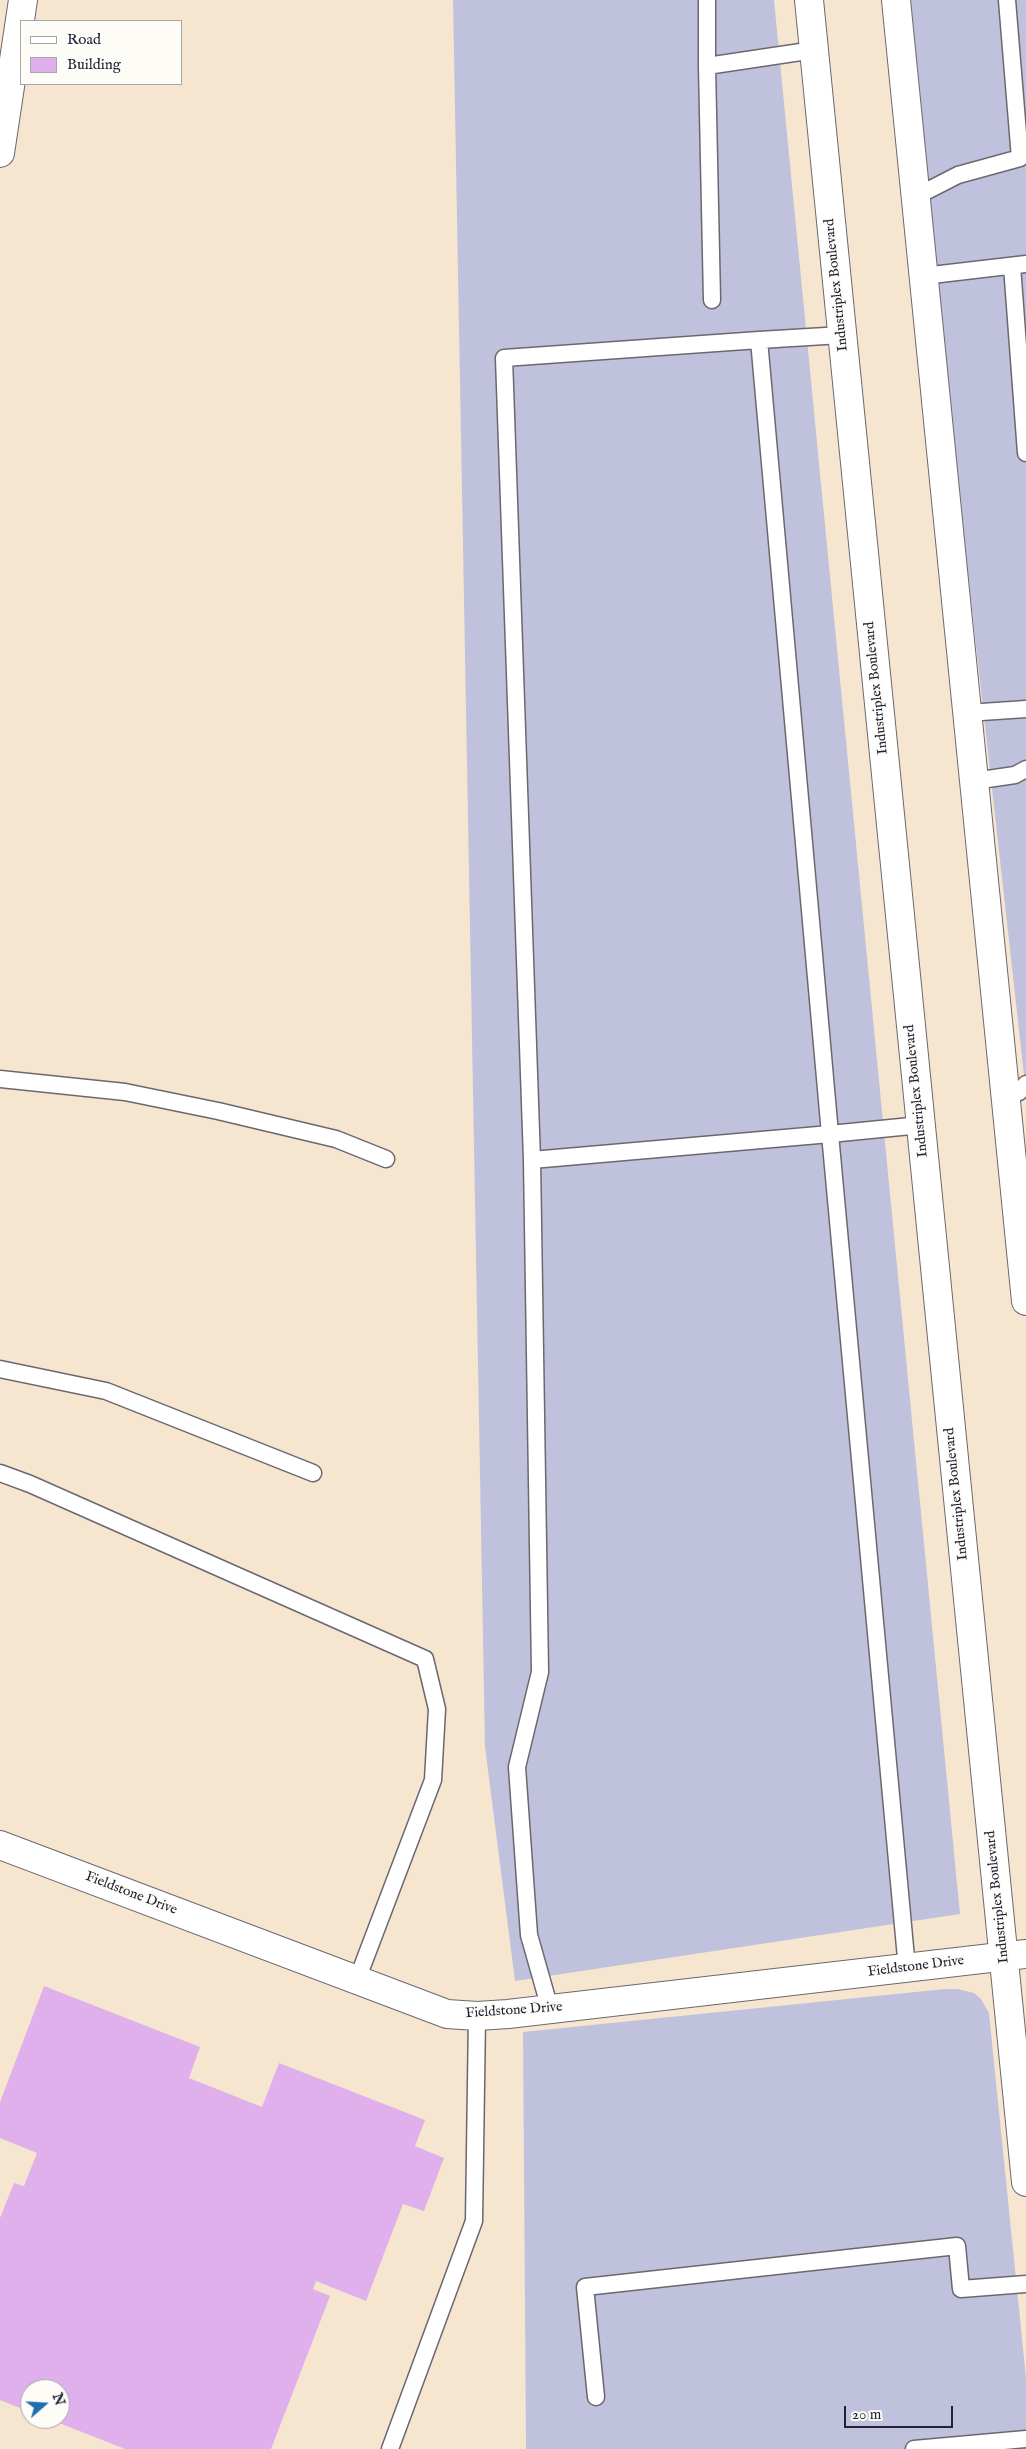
<!DOCTYPE html>
<html>
<head>
<meta charset="utf-8">
<style>
	body { margin:0 }
	#map { position:relative; width:1026px; height:2449px; overflow:hidden; background:#f6e6d0; font-family:"IM FELL English",serif }
	canvas { display:block }
	.legend { position:absolute; left:20px; top:20px; width:162px; height:65px; box-sizing:border-box; background:#fdfcf7; border:1px solid #a5a5ac; margin:0; padding:6px 9px; list-style:none; font-size:15px; color:#22223b }
	.legend li { display:flex; align-items:center; gap:10px; height:25px }
	.legend b { width:25px; border:1px solid #a5a5ac }
	.north { position:absolute; left:20px; top:2379px; width:50px; height:50px; box-sizing:border-box; background:#fdfcf7; border:1px solid #a5a5ac; border-radius:50%; rotate:71deg; font-size:14px; font-weight:700; line-height:20px; text-align:center; color:#22223b }
	.north::after { content:''; display:block; margin:auto; width:18px; height:22px; background:#1f6fb2; clip-path:polygon(50% 0,100% 100%,50% 72%,0 100%) }
	.scale { position:absolute; left:844px; top:2406px; width:109px; height:22px; box-sizing:border-box; border:2px solid #22223b; border-top:0; padding-left:6px; font-size:15px; line-height:18px; white-space:nowrap; color:#22223b; -webkit-text-stroke:4px #fdfcf7; paint-order:stroke }
</style>
</head>
<body>
<div id="map">
<canvas width="1026" height="2449"></canvas>
<ul class="legend">
<li><b style="height:6px;background:#fff"></b>Road</li>
<li><b style="height:14px;background:#dfb0ec"></b>Building</li>
</ul>
<div class="north">N</div>
<div class="scale">20 m</div>
</div>
<script>
const context = document.querySelector('canvas').getContext('2d');
context.lineJoin = 'round';
function paint(path, color) { context.fillStyle = color; context.fill(path, 'evenodd'); }
const toPath = rows => new Path2D(rows.map(r => 'M' + r).join(''));
function strokePath(path, color, width, dash) { context.strokeStyle = color; context.lineWidth = width; context.lineCap = dash ? 'butt' : 'round'; context.setLineDash(dash || []); context.stroke(path); }
function write(font, color, halo, rows, align = 'center') {
  context.font = font + ' "IM FELL English",serif'; context.lineWidth = 4.5; context.setLineDash([]); context.textBaseline = 'middle'; context.strokeStyle = halo; context.fillStyle = color; for (const [text, x, y, turn = 0] of rows) {
    context.save(); context.translate(x, y); context.rotate((+turn || 0) * Math.PI / 180); context.textAlign = isNaN(turn) ? turn : align; if (halo) context.strokeText(text, 0, 0); context.fillText(text, 0, 0); context.restore();
  }
}
const industrial = toPath([
	[453,0,774,0,960,1914,515,1981,485,1747],
	[904,0,1026,0,1026,1093],
	[945,1989,958,1989,974,1993,981,1999,989,2013,1026,2378,1026,2449,526,2449,523,2032]
]);
const building = toPath([
	[44,1986,200,2047,189,2078,262,2107,279,2063,425,2120,415,2146,444,2158,424,2211,403,2204,366,2301,316,2281,313,2289,330,2296,271,2449,125,2449,49,2419,60,2419,60,2389,30,2389,30,2412,0,2400,0,2218,14,2183,24,2186,37,2153,0,2138,0,2102]
]);
const service = toPath([
	[707,0,707,66,814,50],
	[707,66,712,300],
	[915,197,958,175,1020,158,1007,0],
	[1012,266,1026,453],
	[923,276,1026,264],
	[842,335,759,340,830,1134,921,1125],
	[759,340,504,358,532,1160,830,1134,907,1969],
	[967,713,1026,709],
	[974,781,1015,775,1026,769],
	[0,1079,125,1092,218,1111,336,1139,386,1159],
	[1005,1093,1019,1092,1026,1084],
	[532,1160,540,1672,517,1767,529,1935,550,2009],
	[0,1369,106,1391,313,1473],
	[0,1473,30,1484,425,1659,437,1709,433,1780,357,1980],
	[596,2397,585,2287,957,2246,961,2289,1026,2284],
	[390,2449,474,2221,477,2016],
	[914,2449,1026,2439]
]);
const minor = toPath([
	[0,153,23,0],
	[0,1845,447,2014,477,2016,508,2014,1026,1954]
]);
const tertiary = toPath([
	[809,0,1026,2182],
	[896,0,1026,1301]
]);
const streetNames = [
	["Industriplex Boulevard",837,285,-96],
	["Industriplex Boulevard",877,688,-96],
	["Industriplex Boulevard",917,1091,-96],
	["Industriplex Boulevard",957,1494,-96],
	["Fieldstone Drive",131,1894,21],
	["Industriplex Boulevard",998,1897,-96],
	["Fieldstone Drive",916,1967,-7],
	["Fieldstone Drive",514,2011,-4]
];
paint(industrial, '#c0c2dd');
paint(building, '#dfb0ec');
strokePath(service, '#6c676f', 19);
strokePath(minor, '#6c676f', 30);
strokePath(tertiary, '#6c676f', 30);
strokePath(service, '#fff', 16);
strokePath(minor, '#fff', 28);
strokePath(tertiary, '#fff', 28);
write('14px', '#22223b', '#fdfcf7', streetNames);
</script>
</body>
</html>
